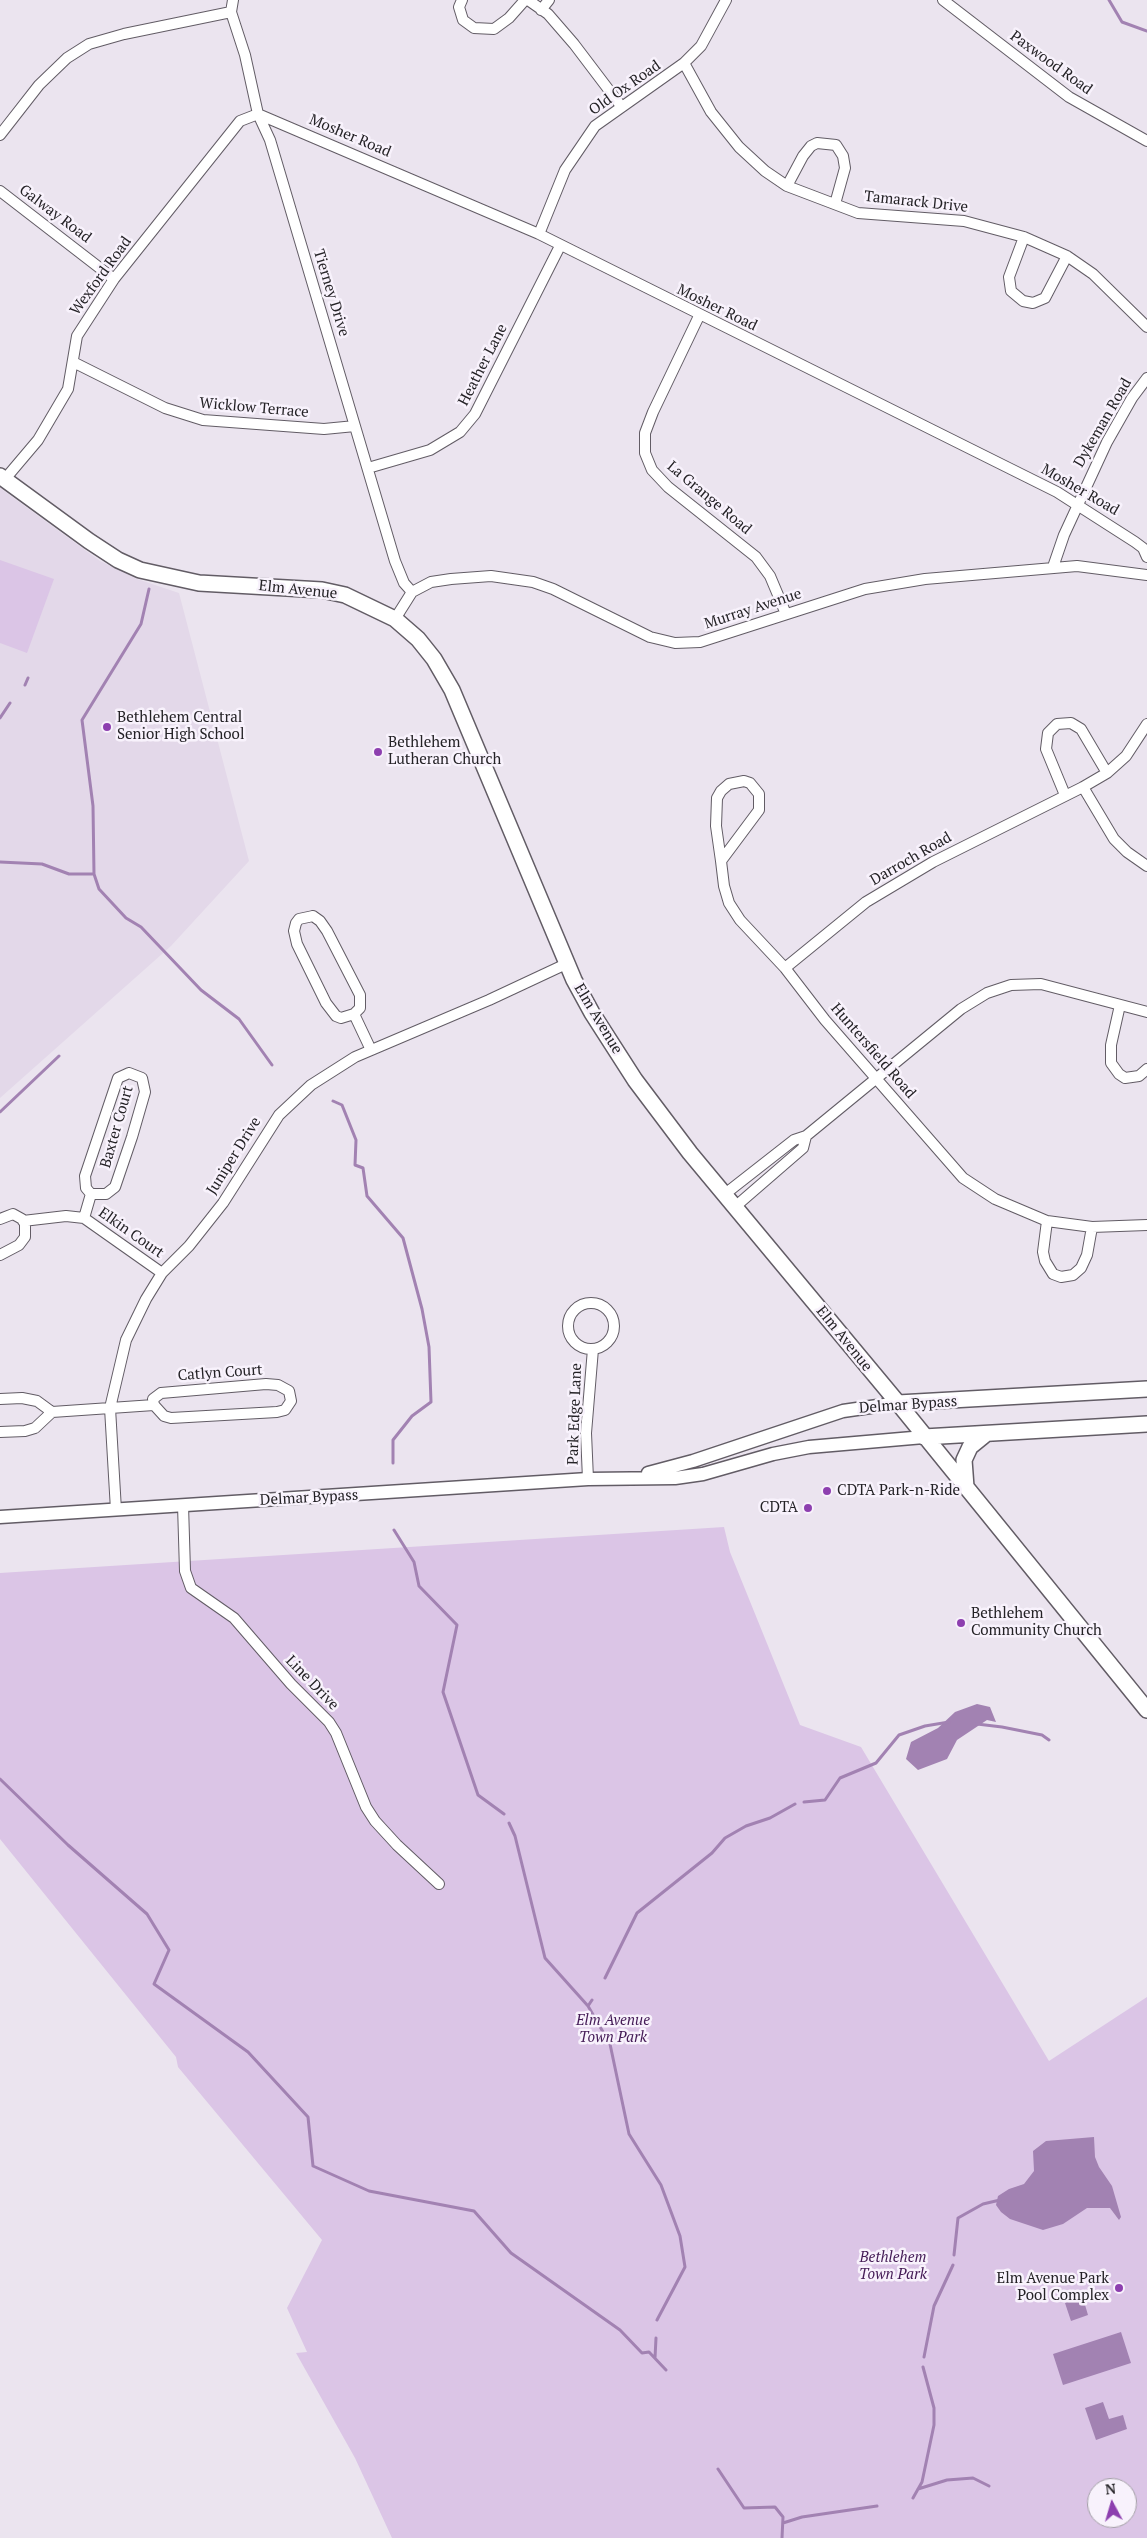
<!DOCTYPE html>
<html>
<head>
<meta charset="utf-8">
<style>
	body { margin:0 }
	#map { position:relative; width:1147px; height:2538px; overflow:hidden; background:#ebe4ef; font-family:"PT Serif",serif }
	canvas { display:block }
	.north { position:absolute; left:1087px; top:2478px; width:50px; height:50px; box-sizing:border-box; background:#f8f2fc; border:1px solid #a39fa6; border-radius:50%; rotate:354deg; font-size:14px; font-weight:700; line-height:20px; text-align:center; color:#242226 }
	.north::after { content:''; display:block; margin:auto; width:18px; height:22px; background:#8d3faf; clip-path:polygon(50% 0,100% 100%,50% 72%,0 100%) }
</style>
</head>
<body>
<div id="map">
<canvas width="1147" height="2538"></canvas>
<div class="north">N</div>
</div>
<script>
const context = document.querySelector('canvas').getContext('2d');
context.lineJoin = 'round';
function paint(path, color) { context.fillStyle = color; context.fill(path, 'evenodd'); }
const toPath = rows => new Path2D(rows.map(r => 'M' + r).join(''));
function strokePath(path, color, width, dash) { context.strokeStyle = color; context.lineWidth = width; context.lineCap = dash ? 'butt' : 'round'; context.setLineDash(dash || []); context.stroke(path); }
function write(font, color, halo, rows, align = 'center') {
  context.font = font + ' "PT Serif",serif'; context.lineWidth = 5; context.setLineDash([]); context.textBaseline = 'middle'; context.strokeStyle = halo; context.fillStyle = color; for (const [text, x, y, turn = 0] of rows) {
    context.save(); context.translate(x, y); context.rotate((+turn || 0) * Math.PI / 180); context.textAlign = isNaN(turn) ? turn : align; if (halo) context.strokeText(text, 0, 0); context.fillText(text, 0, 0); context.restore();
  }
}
const built = toPath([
	[0,488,100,561,137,579,179,593,249,861,171,946,0,1098]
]);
const green = toPath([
	[0,560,54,579,27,653,0,643],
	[724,1527,730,1552,800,1725,861,1747,1049,2061,1147,1997,1147,2538,392,2538,355,2458,296,2353,307,2352,287,2308,322,2240,178,2067,176,2057,0,1839,0,1573],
	[1097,2488,1127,2488,1127,2518,1097,2518]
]);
const water = toPath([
	[977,1704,990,1707,996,1722,987,1720,957,1740,947,1759,918,1770,906,1759,911,1742,938,1728,955,1712],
	[1094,2137,1095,2157,1099,2167,1112,2186,1121,2217,1119,2220,1110,2208,1087,2208,1063,2224,1043,2230,1010,2219,1001,2212,996,2205,998,2196,1009,2189,1024,2184,1034,2171,1033,2151,1046,2141],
	[1083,2298,1088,2315,1071,2321,1065,2303],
	[1121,2332,1131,2363,1063,2385,1053,2354],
	[1103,2402,1109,2419,1123,2415,1127,2429,1096,2440,1085,2408]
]);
const stream = toPath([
	[1109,0,1122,22,1147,31],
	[149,589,141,624,82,720,93,806,94,874,99,889,126,918,141,927,201,990,239,1019,272,1065],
	[25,685,28,678],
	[0,718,10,703],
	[0,862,42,864,69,874,94,874],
	[333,1101,342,1105,356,1140,355,1165,363,1168,367,1196,403,1238,422,1309,429,1347,431,1402,412,1416,393,1440,393,1463],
	[0,1112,59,1056],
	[394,1530,414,1562,419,1586,457,1625,443,1692,478,1795,504,1814],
	[977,1724,1002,1727,1042,1735,1049,1740],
	[0,1779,68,1845,147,1914,169,1950,154,1984,248,2052,308,2117,313,2166,369,2191,474,2211,511,2253,620,2330,642,2353,649,2352,666,2370],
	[804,1802,825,1800,840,1778,876,1763,899,1735,925,1726,949,1722],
	[509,1823,515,1836,545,1958,588,2006,610,2044,629,2134,661,2185,680,2236,685,2267,657,2320],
	[605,1978,637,1913,712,1853,725,1838,746,1826,770,1818,795,1804],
	[588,2006,592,2000],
	[954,2255,958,2218,983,2204,1000,2200],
	[924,2357,934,2306,953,2265],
	[655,2358,656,2338],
	[718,2469,744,2508,775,2507,783,2517,782,2538],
	[918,2489,947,2480,973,2478,989,2486],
	[913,2498,922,2482,934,2425,934,2408,923,2367],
	[783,2523,802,2517,877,2506]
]);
const minor = toPath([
	[233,0,231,12,245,55,258,114,270,140,395,561,404,583,412,592],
	[462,0,459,7,463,20,474,28,494,29,509,18,525,0],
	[528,0,548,14,574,44,621,106],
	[943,0,1069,97,1147,141],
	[541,10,549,0],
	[684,63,711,112,739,147,765,171,787,186,858,213,964,221,1024,237,1067,256,1093,274,1147,327],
	[0,135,39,85,67,58,89,44,124,34,231,12],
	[787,186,803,156,811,146,817,143,836,145,843,156,845,168,835,204],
	[0,191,114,279],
	[539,234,565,170,595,126,684,63,701,46,726,0],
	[1024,237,1009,277,1011,291,1023,301,1033,303,1045,298,1067,256],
	[699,316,653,412,645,433,645,453,652,470,668,487,756,557,770,576,786,614],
	[73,362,165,408,203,420,324,429,355,426],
	[368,468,430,450,460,432,475,414,560,246],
	[5,479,38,440,68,389,77,336,114,279,240,121,258,114,539,234,1057,492,1135,542,1143,548,1147,557],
	[1053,567,1064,535,1107,442,1132,398,1147,378],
	[395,619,412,592,431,582,451,579,491,576,533,582,553,589,650,637,675,643,700,642,865,589,925,579,1077,566,1147,575],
	[744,781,750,783,759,794,759,810,721,861,716,826,717,798,721,791,729,784,744,781],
	[1083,787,1114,839,1127,852,1147,866],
	[1065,795,1046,749,1048,733,1057,724,1071,723,1081,729,1107,773],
	[721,861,724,886,729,903,740,920,785,968,825,1020,963,1178,995,1199,1047,1221,1092,1227,1147,1225],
	[313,916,320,921,327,931,360,995,360,1008,354,1014,341,1018,336,1016,326,1003,297,944,294,931,296,923,299,919,313,916],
	[785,968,866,902,933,862,1083,787,1107,773,1126,756,1147,724],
	[1120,1005,1111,1045,1111,1063,1119,1074,1125,1078,1139,1076,1147,1069],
	[354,1014,371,1050],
	[129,1073,142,1078,145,1092,132,1137,115,1187,106,1194,91,1194,86,1188,85,1176,118,1078,129,1073],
	[725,1194,794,1140,806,1136,961,1009,987,993,1011,985,1041,984,1147,1012],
	[736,1206,803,1148,806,1136],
	[84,1218,91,1194],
	[0,1219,13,1214,22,1219,25,1224,25,1237,19,1245,0,1255],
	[23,1221,66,1216,84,1218,162,1273],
	[1047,1221,1043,1252,1045,1261,1053,1274,1061,1277,1073,1275,1081,1268,1087,1255,1092,1227],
	'568 1326a23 23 0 1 1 46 0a23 23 0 1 1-46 0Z',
	[266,1384,278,1385,289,1391,291,1401,285,1410,277,1412,171,1418,164,1416,154,1405,153,1399,161,1393,266,1384],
	[0,1399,22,1398,37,1401,52,1412,35,1428,25,1431,0,1432],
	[52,1412,154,1405],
	[588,1479,586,1433,593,1349],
	[183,1505,185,1571,191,1588,234,1618,291,1684,329,1722,336,1733,366,1807,375,1821,397,1845,439,1884],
	[116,1510,110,1408,126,1340,146,1299,162,1273,189,1246,223,1203,279,1115,311,1085,355,1057,489,1000,566,964]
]);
const tertiary = toPath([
	[648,1473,693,1461,843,1411,898,1403],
	[0,1517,588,1479,675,1478,703,1474,773,1454,809,1447,924,1437]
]);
const primary = toPath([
	[0,476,89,541,118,560,140,570,199,583,322,590,345,595,395,619,418,639,434,659,452,690,574,980,592,1013,635,1080,690,1153,898,1403,1147,1710],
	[898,1403,1147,1389],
	[924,1437,1147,1424],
	[966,1487,964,1460,970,1447,986,1434]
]);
const markers = [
	[107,727,5,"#8d3faf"],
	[378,752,5,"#8d3faf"],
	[827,1491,5,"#8d3faf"],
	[808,1508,5,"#8d3faf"],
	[961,1623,5,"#8d3faf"],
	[1119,2288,5,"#8d3faf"]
];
const streetNames = [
	["Paxwood Road",1051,63,36],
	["Old Ox Road",625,88,-35],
	["Mosher Road",350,136,23],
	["Tamarack Drive",916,202,6],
	["Galway Road",55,214,37],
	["Wexford Road",101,276,-54],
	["Tierney Drive",331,293,73],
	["Mosher Road",717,308,26],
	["Heather Lane",483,365,-63],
	["Wicklow Terrace",254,408,5],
	["Dykeman Road",1103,423,-60],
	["Mosher Road",1080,490,30],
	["La Grange Road",709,498,40],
	["Elm Avenue",298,590,6],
	["Murray Avenue",753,609,-18],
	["Darroch Road",911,859,-30],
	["Elm Avenue",598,1019,59],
	["Huntersfield Road",873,1051,49],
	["Baxter Court",117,1127,-74],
	["Juniper Drive",234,1156,-58],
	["Elkin Court",131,1233,35],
	["Elm Avenue",844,1339,51],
	["Catlyn Court",220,1373,-4],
	["Delmar Bypass",908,1405,-4],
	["Park Edge Lane",575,1414,-88],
	["Delmar Bypass",309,1498,-3],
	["Line Drive",312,1683,46]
];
const poiNames = [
	["Bethlehem Central",117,718],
	["Senior High School",117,735],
	["Bethlehem",388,743],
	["Lutheran Church",388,760],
	["CDTA Park-n-Ride",837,1491],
	["CDTA",798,1508,"right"],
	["Bethlehem",971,1614],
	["Community Church",971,1631],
	["Elm Avenue Park",1109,2279,"right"],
	["Pool Complex",1109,2296,"right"]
];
const parkNames = [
	["Elm Avenue",613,2021],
	["Town Park",613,2038],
	["Bethlehem",893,2258],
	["Town Park",893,2275]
];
paint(built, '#e3d8e9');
paint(green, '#dbc5e6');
paint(water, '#a282b2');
strokePath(stream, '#a282b2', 3);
strokePath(minor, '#625c65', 12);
strokePath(tertiary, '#625c65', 15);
strokePath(primary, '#625c65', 18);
strokePath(minor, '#fff', 10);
strokePath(tertiary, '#fff', 12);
strokePath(primary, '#fff', 15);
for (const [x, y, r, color] of markers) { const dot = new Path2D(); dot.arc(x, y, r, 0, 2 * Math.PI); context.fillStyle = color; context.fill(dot); strokePath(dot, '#f8f2fc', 2); }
write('15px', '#242226', '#f8f2fc', streetNames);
write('15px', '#242226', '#f8f2fc', poiNames, 'left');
write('italic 15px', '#441b56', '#f8f2fc', parkNames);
</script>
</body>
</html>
